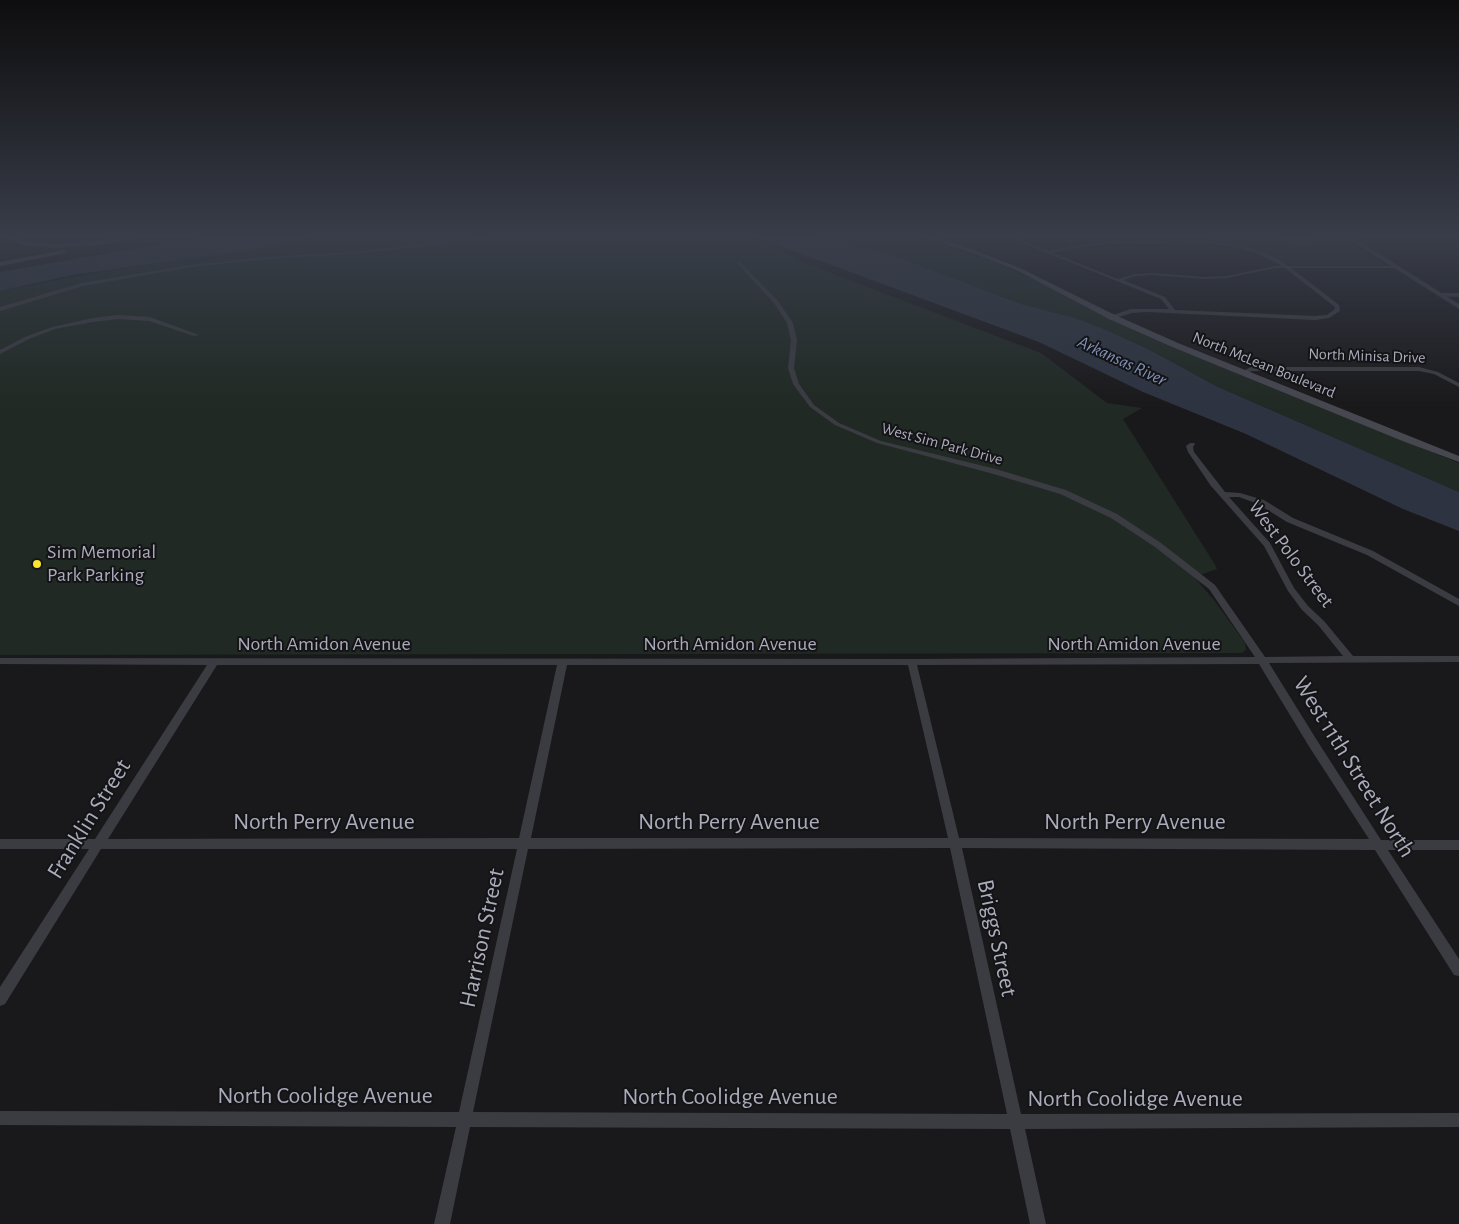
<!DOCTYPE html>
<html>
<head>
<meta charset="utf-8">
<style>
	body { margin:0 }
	canvas { display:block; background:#19181a }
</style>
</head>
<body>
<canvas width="1459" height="1224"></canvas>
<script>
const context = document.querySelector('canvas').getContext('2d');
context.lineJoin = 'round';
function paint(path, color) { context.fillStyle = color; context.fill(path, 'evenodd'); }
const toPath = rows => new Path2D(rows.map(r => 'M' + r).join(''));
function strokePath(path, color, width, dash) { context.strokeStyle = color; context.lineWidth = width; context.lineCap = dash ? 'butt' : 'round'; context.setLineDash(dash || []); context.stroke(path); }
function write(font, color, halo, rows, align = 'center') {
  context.font = font + ' "Alegreya Sans",sans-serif'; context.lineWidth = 4; context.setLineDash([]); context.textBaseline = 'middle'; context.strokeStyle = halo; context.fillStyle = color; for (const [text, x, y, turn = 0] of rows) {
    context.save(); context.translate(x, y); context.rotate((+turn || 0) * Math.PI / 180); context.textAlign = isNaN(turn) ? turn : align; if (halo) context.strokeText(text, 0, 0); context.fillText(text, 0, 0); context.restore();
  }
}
const built = toPath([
	[1205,236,1341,236,1385,265,1291,265,1264,252,1229,242,1208,240]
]);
const green = toPath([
	[331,236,738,236,774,247,799,261,1041,353,1107,403,1142,408,1123,419,1214,563,1217,569,1194,577,1214,600,1245,643,1246,650,1242,653,0,655,0,291,97,273],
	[811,236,913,236,991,261,1043,284,1097,313,1169,346,1459,463,1459,492,1216,386,1152,351,1075,318,1021,304,881,251,848,246]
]);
const water = toPath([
	[210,236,325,236,244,251,72,275,0,291,0,272],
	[747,236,811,236,848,246,881,251,1021,304,1075,318,1106,330,1152,351,1216,386,1459,492,1459,531,1403,509,1246,434,1143,392,1039,342,775,244]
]);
const building = toPath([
	[1279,236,1306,236,1318,245,1291,245]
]);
const minor = toPath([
	[490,236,537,236,495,238,354,254,266,259,191,267,83,286,0,311,0,307,82,283,191,265,266,257,354,252,490,236],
	[1005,236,1012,236,1048,251,1079,245,1108,242,1202,240,1235,245,1261,251,1282,261,1288,266,1397,266,1399,267,1397,268,1291,268,1339,305,1340,311,1329,318,1315,320,1147,312,1132,313,1112,319,1110,318,1110,316,1131,309,1169,309,1161,299,1005,236],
	[1202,242,1235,247,1257,253,1282,266,1275,266,1227,276,1205,277,1152,273,1135,274,1118,279,1053,253,1079,247,1108,244,1202,242],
	[1275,268,1285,268,1335,307,1335,309,1327,315,1315,316,1175,310,1165,297,1123,280,1135,276,1152,275,1205,279,1227,278,1275,268],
	[1454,236,1459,236,1459,239,1457,239,1454,236],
	[739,261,778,301,793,323,797,340,794,368,799,384,814,405,839,423,881,441,996,469,1066,490,1117,514,1161,543,1215,585,1265,657,1343,656,1318,625,1302,610,1288,591,1264,546,1211,486,1188,452,1186,446,1190,443,1194,443,1195,444,1193,447,1194,452,1225,492,1240,493,1264,500,1293,518,1373,551,1459,599,1459,606,1367,555,1287,522,1258,504,1239,497,1229,497,1270,543,1294,588,1308,606,1324,621,1353,656,1459,656,1459,662,1269,663,1318,742,1381,840,1459,840,1459,850,1388,850,1459,959,1459,976,1454,975,1375,850,962,848,1021,1114,1459,1113,1459,1127,1025,1129,1046,1224,1030,1224,1010,1129,470,1127,450,1224,434,1224,456,1127,0,1125,0,1111,459,1112,517,849,101,849,5,1004,0,1006,0,987,89,849,0,849,0,839,95,839,207,665,0,664,0,658,912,659,1255,657,1209,589,1155,547,1111,518,1060,494,990,473,877,443,835,425,810,407,793,384,788,368,791,340,787,323,774,303,737,263,737,262,739,261],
	[1259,664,1310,748,1369,839,959,838,917,665,1259,664],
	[217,665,557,665,519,838,108,839,217,665],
	[567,665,908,665,948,838,531,838,567,665],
	[950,848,1007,1114,473,1112,528,849,950,848],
	[1441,293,1459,293,1459,297,1439,296,1439,294,1441,293],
	[118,315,150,317,199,335,194,336,149,321,118,319,93,322,55,329,29,339,0,354,0,350,25,337,52,327,93,318,118,315],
	[1251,367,1419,367,1438,372,1459,383,1459,387,1434,374,1419,371,1252,371,1242,375,1239,373,1251,367]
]);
const tertiary = toPath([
	[1344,236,1351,236,1459,304,1459,309,1344,236]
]);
const secondary = toPath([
	[1,236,10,236,23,241,52,244,151,236,93,246,52,248,22,245,1,236],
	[919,236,930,236,971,249,1020,268,1115,315,1178,343,1459,456,1459,462,1405,442,1172,347,1109,319,1016,270,967,251,919,236],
	[64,250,67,252,66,253,0,266,0,262,64,250]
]);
const markers = [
	[37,564,5,"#fce32f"]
];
const farStreetnames = [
	["North Minisa Drive",1367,356,2],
	["North McLean Boulevard",1264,365,22],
	["West Sim Park Drive",942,444,15]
];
const farWaternames = [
	["Arkansas River",1122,361,25]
];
const poiNames = [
	["Sim Memorial",47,552],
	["Park Parking",47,575]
];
const streetNames = [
	["West Polo Street",1291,554,53],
	["North Amidon Avenue",324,644],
	["North Amidon Avenue",730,644],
	["North Amidon Avenue",1134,644]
];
const nearStreetnames = [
	["West 11th Street North",1354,767,58],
	["Franklin Street",89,819,-58],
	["North Perry Avenue",324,822],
	["North Perry Avenue",729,822],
	["North Perry Avenue",1135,822],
	["Harrison Street",482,938,-78],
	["Briggs Street",997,938,78],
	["North Coolidge Avenue",325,1096],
	["North Coolidge Avenue",730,1097],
	["North Coolidge Avenue",1135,1099]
];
paint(built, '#252428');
paint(green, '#202923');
paint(water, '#2d3340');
paint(building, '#3e3d43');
paint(minor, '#3b3b42');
paint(tertiary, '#3b3b42');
paint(secondary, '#474750');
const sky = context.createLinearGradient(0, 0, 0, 408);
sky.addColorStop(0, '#0e0d0e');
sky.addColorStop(0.58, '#383d49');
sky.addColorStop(1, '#383d4900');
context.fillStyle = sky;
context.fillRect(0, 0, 1459, 408);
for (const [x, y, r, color] of markers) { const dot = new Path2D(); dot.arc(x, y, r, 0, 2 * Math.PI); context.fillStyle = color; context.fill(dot); strokePath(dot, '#141316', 2); }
write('16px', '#aaabbb', '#141316', farStreetnames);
write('italic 18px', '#7f91b7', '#141316', farWaternames);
write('20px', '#aaabbb', '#141316', poiNames, 'left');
write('20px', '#aaabbb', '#141316', streetNames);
write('24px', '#aaabbb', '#141316', nearStreetnames);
</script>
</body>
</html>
